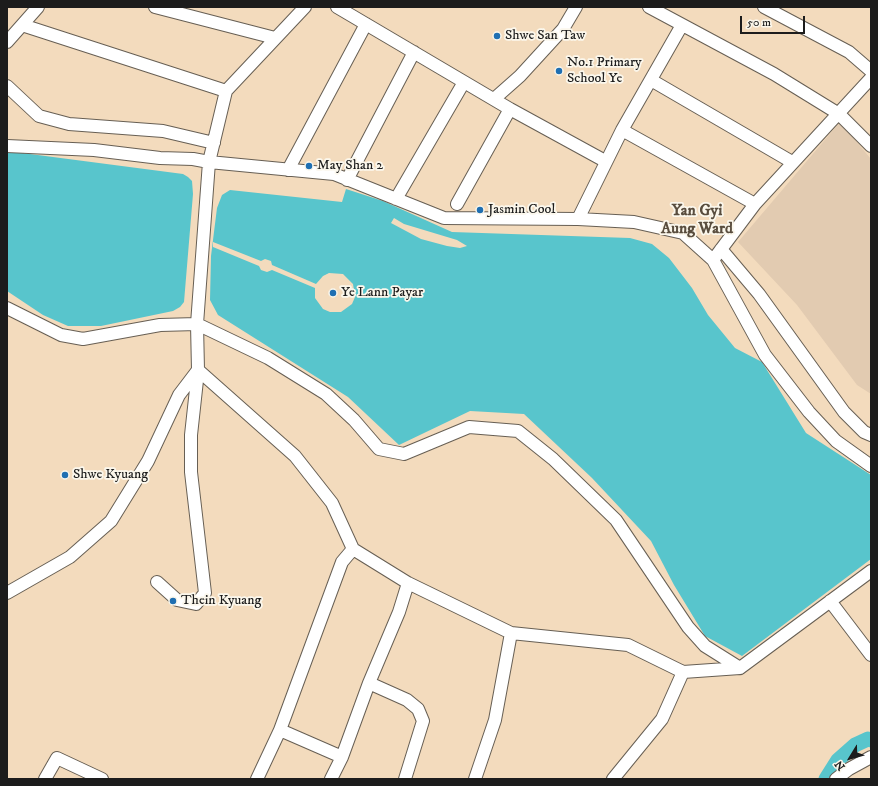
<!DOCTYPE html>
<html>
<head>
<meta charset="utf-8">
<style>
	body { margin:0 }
	#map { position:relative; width:878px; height:786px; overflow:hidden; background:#f3dbbd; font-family:"IM FELL DW Pica",serif }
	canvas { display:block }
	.frame { position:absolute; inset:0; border:8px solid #1c1c1c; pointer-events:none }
	.north { position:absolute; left:830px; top:738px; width:40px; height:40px; -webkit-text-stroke:3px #fbf7ec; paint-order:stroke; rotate:233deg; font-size:11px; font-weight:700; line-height:16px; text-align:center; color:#1c1c1c }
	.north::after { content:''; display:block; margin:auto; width:14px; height:18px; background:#1c1c1c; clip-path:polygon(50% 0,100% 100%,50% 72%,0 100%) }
	.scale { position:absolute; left:740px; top:16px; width:65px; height:18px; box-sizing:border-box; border:2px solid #1c1c1c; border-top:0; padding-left:5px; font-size:12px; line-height:14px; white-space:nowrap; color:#1c1c1c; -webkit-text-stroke:3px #fbf7ec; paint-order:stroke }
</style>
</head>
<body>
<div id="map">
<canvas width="878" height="786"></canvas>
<div class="frame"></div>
<div class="north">N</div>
<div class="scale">50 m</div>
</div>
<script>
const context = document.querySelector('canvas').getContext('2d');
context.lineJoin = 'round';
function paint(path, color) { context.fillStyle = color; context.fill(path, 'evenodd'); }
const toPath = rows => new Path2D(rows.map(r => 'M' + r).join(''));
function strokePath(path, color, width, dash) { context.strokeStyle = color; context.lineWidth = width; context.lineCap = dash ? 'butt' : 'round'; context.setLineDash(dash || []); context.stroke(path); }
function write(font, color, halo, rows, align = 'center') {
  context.font = font + ' "IM FELL DW Pica",serif'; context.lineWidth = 3.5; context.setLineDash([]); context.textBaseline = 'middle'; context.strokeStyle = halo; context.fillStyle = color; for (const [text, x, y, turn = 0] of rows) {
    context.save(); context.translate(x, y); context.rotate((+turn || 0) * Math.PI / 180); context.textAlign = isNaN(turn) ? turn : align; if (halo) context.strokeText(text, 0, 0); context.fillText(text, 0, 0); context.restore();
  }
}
const built = toPath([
	[840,122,871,159,871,394,857,385,797,305,738,242]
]);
const water = toPath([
	[7,151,183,174,188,177,192,181,193,194,184,302,180,307,173,311,101,326,68,326,43,315,7,291],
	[346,189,383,201,452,232,630,238,652,244,669,258,692,288,708,315,735,348,762,362,806,433,871,475,871,559,742,656,705,636,674,585,651,541,592,478,524,414,470,411,399,445,348,397,218,315,210,300,211,256,217,208,222,195,230,190,342,202],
	[394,218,404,224,457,240,467,246,460,248,447,246,421,239,391,223]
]);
const pier = toPath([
	[213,242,261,261,265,259,271,261,272,265,316,284,323,276,329,273,343,274,353,284,355,297,352,304,341,312,330,312,323,309,315,298,315,288,272,270,267,272,261,270,259,266,213,247]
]);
const river = toPath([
	[826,779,838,760,855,745,868,739,871,740]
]);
const minor = toPath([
	[155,7,275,38],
	[305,7,226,91,209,162,197,324,198,370,295,456,332,503,353,549,408,583,511,633,628,645,683,672],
	[337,7,510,109,605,161],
	[649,7,774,74,839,114,871,146],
	[764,7,849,52,871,71],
	[22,25,226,91],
	[682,25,622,130,578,219,634,222,683,233,713,260,765,355,809,412,836,441,871,466],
	[7,42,38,7],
	[651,80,792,162],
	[7,86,39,116,69,124,163,131,214,143],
	[494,99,520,76,563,29,576,7],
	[622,130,755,204],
	[7,146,94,150,160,158,193,159,209,162,334,174,444,218,578,219],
	[288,170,366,24],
	[347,180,414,52],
	[396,199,464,82],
	[457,204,510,109],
	[721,249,759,294,844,412,864,432,871,435],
	[713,260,755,204,871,78],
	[7,308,61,335,83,339,160,325,197,324,268,358,326,394,354,420,379,449,404,454,469,427,518,431,553,459,616,520,688,627,705,646,740,668,871,571],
	[157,582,177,600,196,604,205,593,191,472,191,435,198,371],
	[7,593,70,557,111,521,148,461,179,395,198,370],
	[830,601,871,655],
	[369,683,407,700,418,709,423,721,405,779],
	[280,730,342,757],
	[45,779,57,758,102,779],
	[257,779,280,730,342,562,353,549],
	[331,779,342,757,369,683,399,612,408,583],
	[475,779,495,720,511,633],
	[613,779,662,719,683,672,740,668],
	[836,779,849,769,871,757]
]);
const markers = [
	[497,36,4,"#1f6fb2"],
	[559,71,4,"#1f6fb2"],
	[309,166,4,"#1f6fb2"],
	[480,210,4,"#1f6fb2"],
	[333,293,4,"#1f6fb2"],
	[65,475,4,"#1f6fb2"],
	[173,601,4,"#1f6fb2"]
];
const poiNames = [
	["Shwe San Taw",505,36],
	["No.1 Primary",567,63],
	["School Ye",567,79],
	["May Shan 2",317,166],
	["Jasmin Cool",488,210],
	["Ye Lann Payar",341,293],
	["Shwe Kyuang",73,475],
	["Thein Kyuang",181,601]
];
const quarterNames = [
	["Yan Gyi",697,212],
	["Aung Ward",697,230]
];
paint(built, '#e2cbb1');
paint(water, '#58c5cc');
paint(pier, '#f3dbbd');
strokePath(river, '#58c5cc', 15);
strokePath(minor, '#675f54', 14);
strokePath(minor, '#fff', 12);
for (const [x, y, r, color] of markers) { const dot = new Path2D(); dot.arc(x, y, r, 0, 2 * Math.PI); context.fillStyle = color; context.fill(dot); strokePath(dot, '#fbf7ec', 1.5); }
write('14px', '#1c1c1c', '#fbf7ec', poiNames, 'left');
write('bold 16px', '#594d3e', '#fbf7ec', quarterNames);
</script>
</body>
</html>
